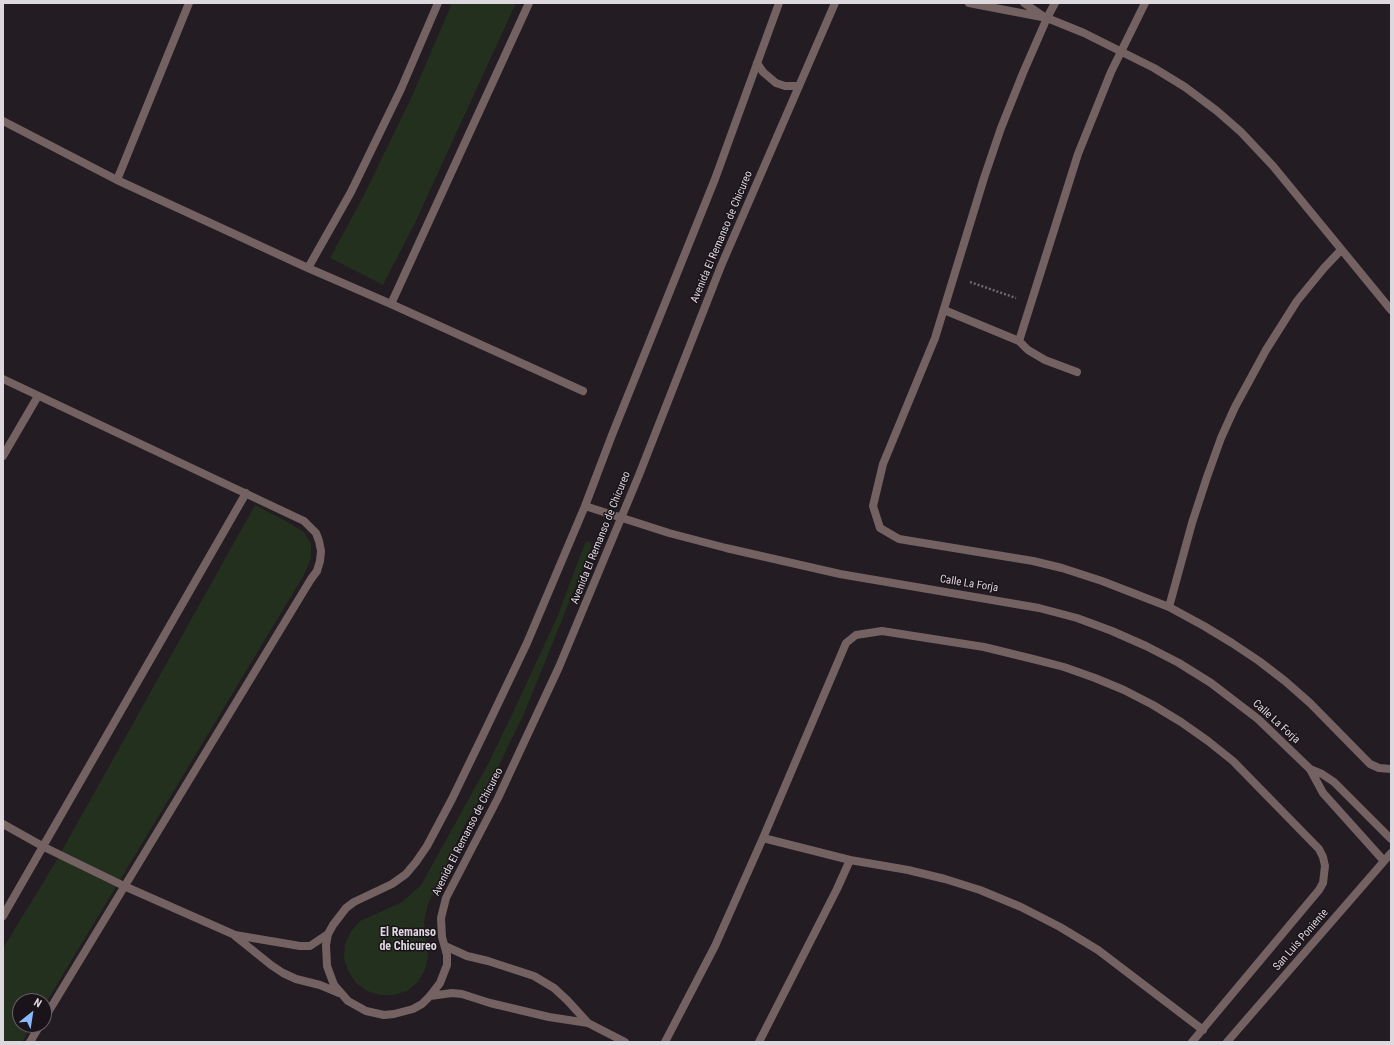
<!DOCTYPE html>
<html>
<head>
<meta charset="utf-8">
<style>
	body { margin:0 }
	#map { position:relative; width:1394px; height:1045px; overflow:hidden; background:#231c23; font-family:"Roboto Condensed",sans-serif }
	canvas { display:block }
	.frame { position:absolute; inset:0; border:4px solid #ddd8dd; pointer-events:none }
	.north { position:absolute; left:12px; top:993px; width:40px; height:40px; box-sizing:border-box; background:#1a131a; border:1px solid #686268; border-radius:50%; rotate:30deg; font-size:11px; font-weight:700; line-height:16px; text-align:center; color:#ddd8dd }
	.north::after { content:''; display:block; margin:auto; width:14px; height:18px; background:#8bbafc; clip-path:polygon(50% 0,100% 100%,50% 72%,0 100%) }
</style>
</head>
<body>
<div id="map">
<canvas width="1394" height="1045"></canvas>
<div class="frame"></div>
<div class="north">N</div>
</div>
<script>
const context = document.querySelector('canvas').getContext('2d');
context.lineJoin = 'round';
function paint(path, color) { context.fillStyle = color; context.fill(path, 'evenodd'); }
const toPath = rows => new Path2D(rows.map(r => 'M' + r).join(''));
function strokePath(path, color, width, dash) { context.strokeStyle = color; context.lineWidth = width; context.lineCap = dash ? 'butt' : 'round'; context.setLineDash(dash || []); context.stroke(path); }
function write(font, color, halo, rows, align = 'center') {
  context.font = font + ' "Roboto Condensed",sans-serif'; context.lineWidth = 3; context.setLineDash([]); context.textBaseline = 'middle'; context.strokeStyle = halo; context.fillStyle = color; for (const [text, x, y, turn = 0] of rows) {
    context.save(); context.translate(x, y); context.rotate((+turn || 0) * Math.PI / 180); context.textAlign = isNaN(turn) ? turn : align; if (halo) context.strokeText(text, 0, 0); context.fillText(text, 0, 0); context.restore();
  }
}
const green = toPath([
	[452,3,516,3,415,223,383,285,330,258,364,195,412,96],
	[255,505,291,524,304,532,311,544,311,558,304,575,44,1006,44,1001,20,1001,20,1025,32,1025,22,1042,3,1042,3,948,55,863],
	[588,541,591,543,591,548,524,714,498,767,464,827,428,904,424,922,428,957,425,970,418,982,407,991,394,995,380,995,367,991,356,983,348,971,344,958,345,944,351,931,360,921,402,902,421,885,488,764,517,704,558,615,585,543]
]);
const path = toPath([
	[970,282,1016,298]
]);
const minor = toPath([
	[779,3,715,179,612,435,585,506,527,643,484,733,452,799,427,846,416,862,406,874,392,884,354,902,346,908,333,925,328,934,326,945,327,966,334,985,348,1001,366,1011,384,1015,394,1014,413,1009,422,1004,430,996,440,983,447,965,447,955,442,937,441,918,446,898,498,798,559,667,639,475,721,266,835,3],
	[969,3,1047,18,1084,33,1154,68,1185,87,1217,111,1241,132,1273,166,1391,310],
	[1024,3,1043,16],
	[1055,3,1047,18,1023,73,1001,128,984,178,935,338,883,464,873,506,880,528,899,539,1033,561,1062,568,1102,581,1169,607,1204,626,1232,643,1259,661,1285,681,1310,703,1370,764,1379,768,1391,769],
	[757,63,763,72,776,83,785,86,799,86],
	[3,121,117,180,308,268,391,304,583,391],
	[117,180,189,3],
	[308,268,351,192,401,89,438,3],
	[391,304,529,3],
	[944,310,1019,341,1078,154,1111,72,1145,3],
	[1019,341,1028,350,1045,360,1077,372],
	[3,379,304,521,316,533,319,541,321,551,320,561,317,571,311,579,44,1019],
	[3,456,38,396],
	[585,506,669,533,726,548,840,574,1039,608,1077,618,1112,631,1146,646,1179,663,1211,683,1258,719,1310,769,1323,793,1384,861],
	[1169,607,1192,523,1207,477,1221,438,1235,407,1266,350,1297,301,1324,268,1341,250],
	[1310,769,1322,774,1334,782,1391,839],
	[3,824,44,847,124,886,235,935,300,946,310,946,328,934],
	[763,838,850,860,908,870,945,879,980,890,1021,907,1060,927,1098,950,1203,1030],
	[3,916,246,493],
	[235,936,271,965,283,973,296,979,320,985,339,993],
	[445,946,467,956,488,961,534,976,554,988,567,1000,588,1023],
	[430,996,452,993,462,994,490,1003,549,1017,588,1023,625,1042],
	[30,1042,40,1025],
	[665,1042,715,946,763,838,846,643,856,635,882,631,984,647,1033,659,1064,667,1095,678,1124,690,1153,705,1181,722,1208,741,1233,761,1319,849,1323,857,1325,866,1323,883,1319,890,1192,1042],
	[759,1042,837,889,850,860],
	[1227,1042,1391,853]
]);
const streetNames = [
	["Avenida El Remanso de Chicureo",722,237,-67],
	["Avenida El Remanso de Chicureo",601,538,-68],
	["Calle La Forja",969,584,9],
	["Calle La Forja",1276,722,42],
	["Avenida El Remanso de Chicureo",468,832,-63],
	["San Luis Poniente",1301,940,-49]
];
const neighbourhoodNames = [
	["El Remanso",408,933],
	["de Chicureo",408,947]
];
paint(green, '#22301d');
strokePath(path, '#6f686f', 2.5, [2, 2]);
strokePath(minor, '#746263', 8);
write('11px', '#ddd8dd', '#1a131a', streetNames);
write('bold 12px', '#ddd8dd', '#1a131a', neighbourhoodNames);
</script>
</body>
</html>
